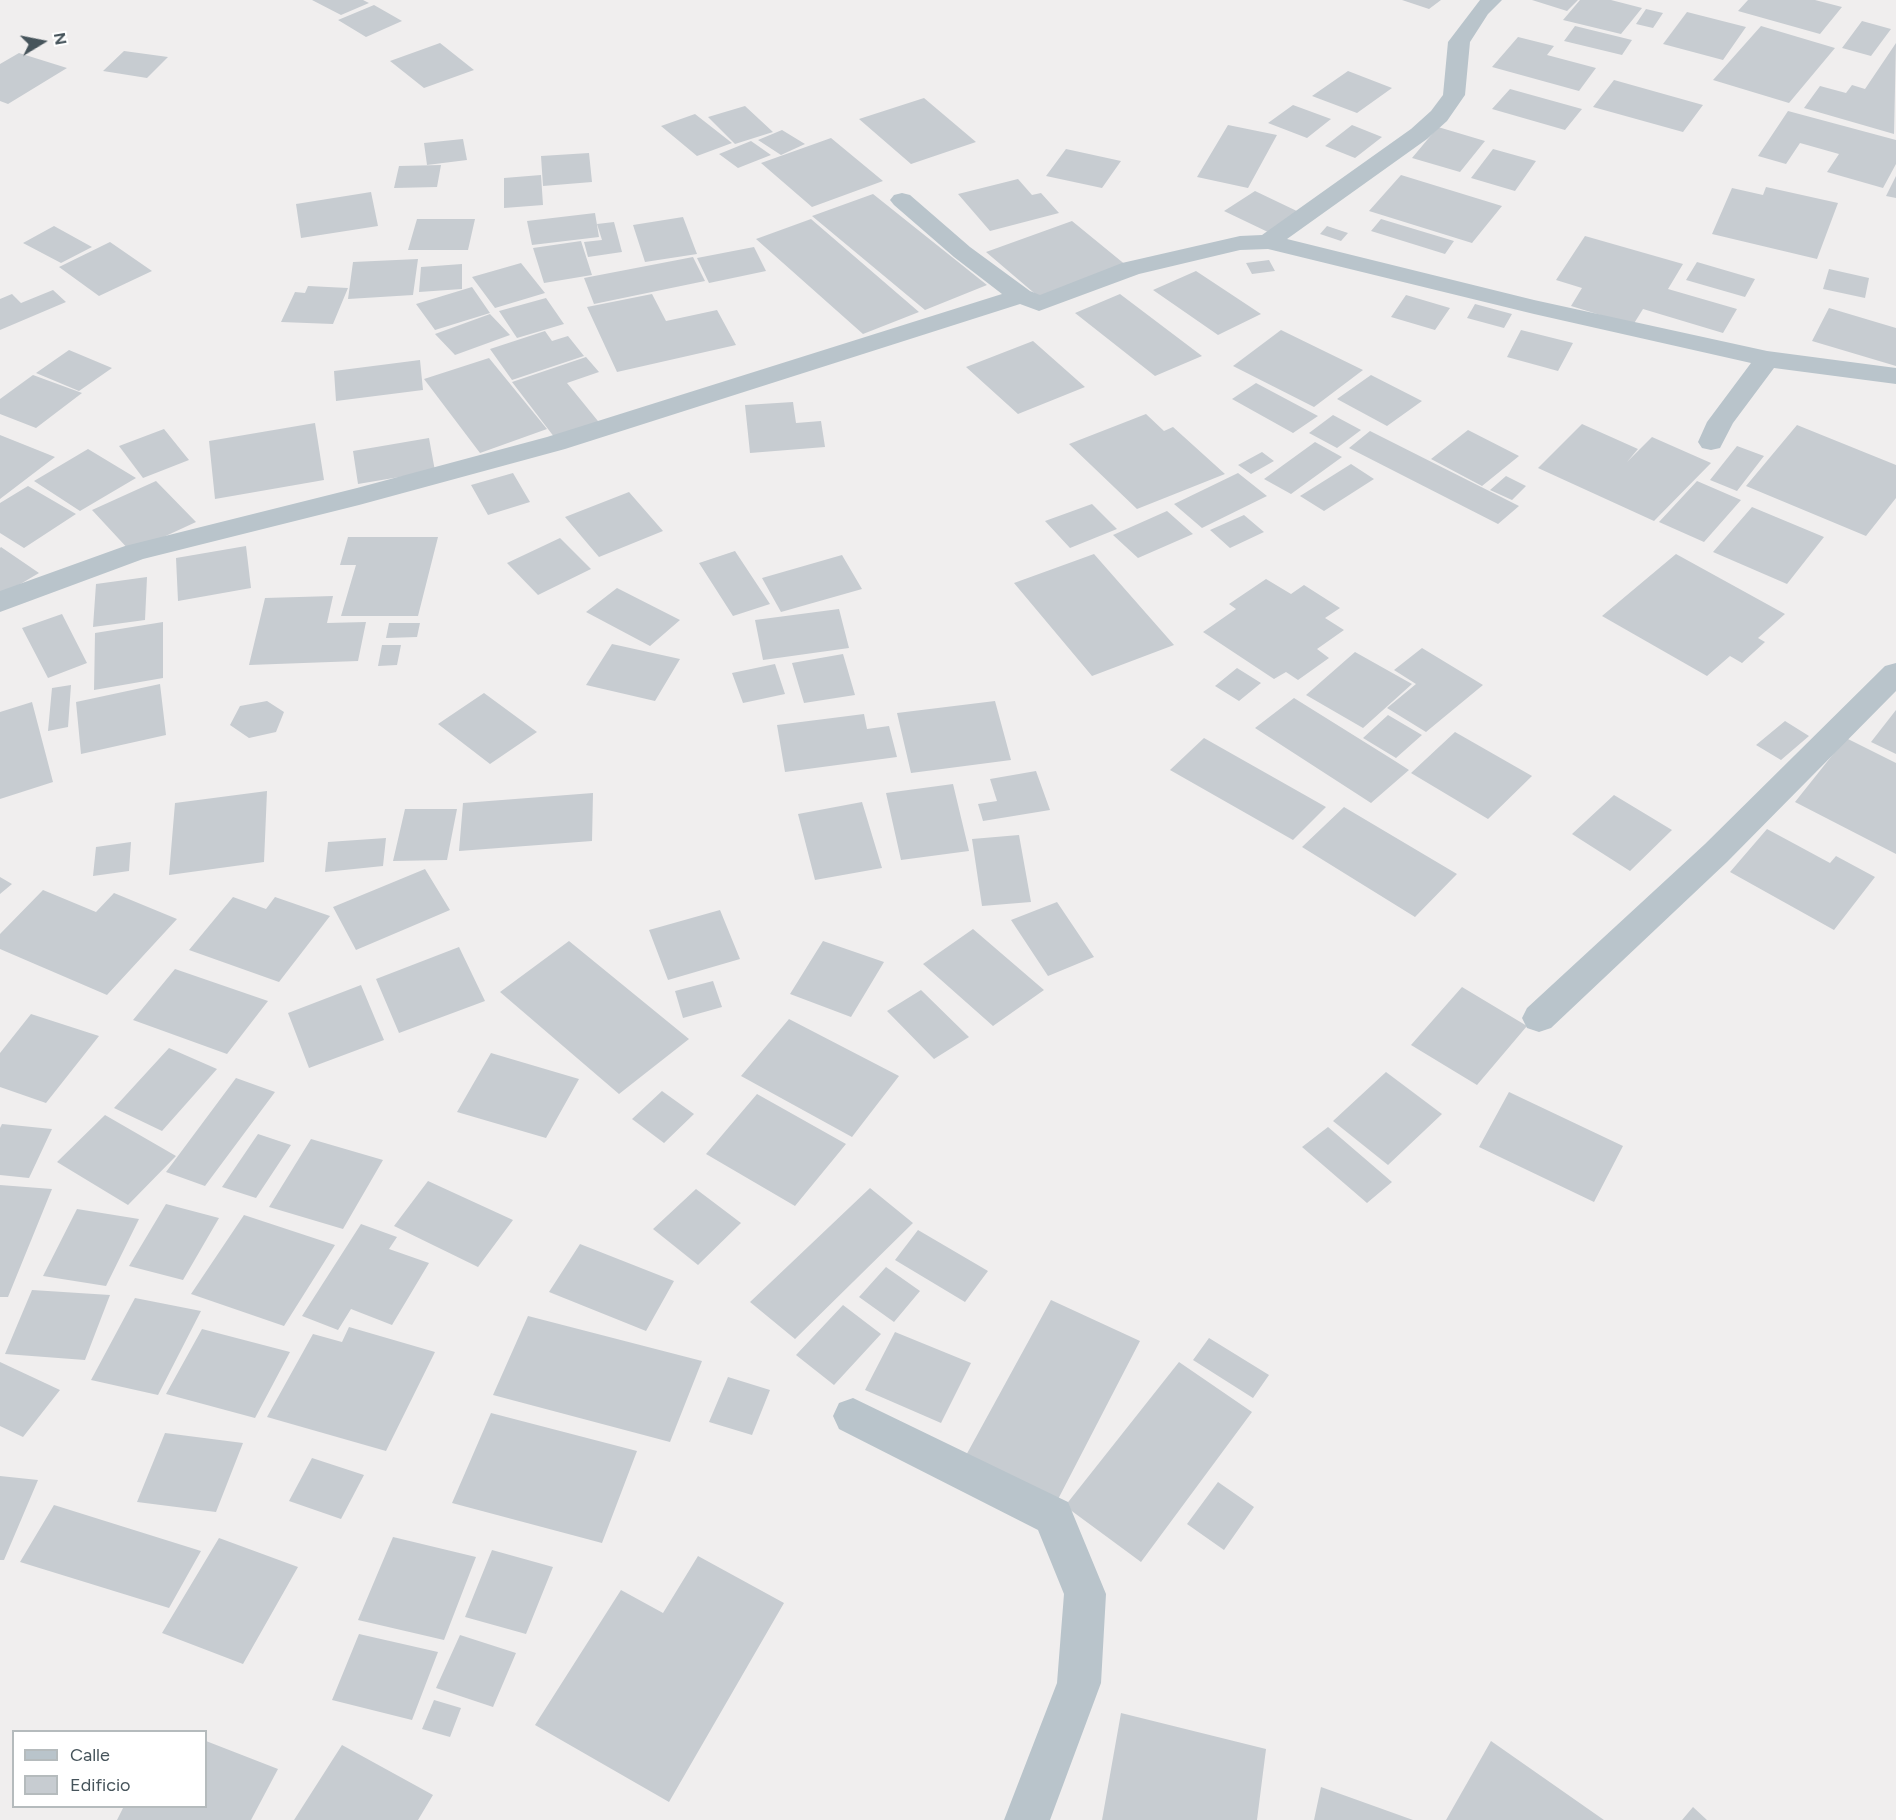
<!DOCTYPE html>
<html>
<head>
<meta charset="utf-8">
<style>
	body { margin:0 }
	#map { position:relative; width:1896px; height:1820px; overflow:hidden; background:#f0eeee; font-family:Figtree,sans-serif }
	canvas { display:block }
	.legend { position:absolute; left:12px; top:1730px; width:195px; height:78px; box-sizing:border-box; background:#fff; border:2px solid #b5bbbd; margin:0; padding:8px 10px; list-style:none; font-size:18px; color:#46545b }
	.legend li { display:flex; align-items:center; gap:12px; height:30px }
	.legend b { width:30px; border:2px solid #b5bbbd }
	.north { position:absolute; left:12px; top:12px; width:60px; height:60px; -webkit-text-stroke:4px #fff; paint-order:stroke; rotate:80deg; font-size:16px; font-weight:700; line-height:24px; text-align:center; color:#46545b }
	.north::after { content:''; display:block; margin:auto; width:21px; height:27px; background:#46545b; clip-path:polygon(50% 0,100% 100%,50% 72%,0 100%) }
</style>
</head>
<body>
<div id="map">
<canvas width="1896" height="1820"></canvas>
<ul class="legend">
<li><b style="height:8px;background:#b9c4cb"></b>Calle</li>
<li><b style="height:16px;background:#c7ccd1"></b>Edificio</li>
</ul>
<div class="north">N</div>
</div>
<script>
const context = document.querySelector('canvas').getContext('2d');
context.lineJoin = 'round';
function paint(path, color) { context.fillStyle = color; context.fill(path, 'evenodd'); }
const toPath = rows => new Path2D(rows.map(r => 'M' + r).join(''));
const building = toPath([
	[312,0,363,0,369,3,341,15],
	[1402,0,1441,0,1429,9],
	[1532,0,1578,0,1567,11],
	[1580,0,1611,0,1642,8,1621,34,1563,20],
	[1748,0,1815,0,1842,7,1820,34,1738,11],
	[374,5,402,21,366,37,338,20],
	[1646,9,1663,13,1653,28,1636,24],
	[1687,12,1746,27,1723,60,1663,44],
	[1862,21,1891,29,1871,56,1842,48],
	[1575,26,1632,40,1622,55,1564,41],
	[1761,26,1835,48,1789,103,1713,80],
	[1518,37,1554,46,1547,55,1596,68,1579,91,1492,67],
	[440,43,474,70,424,88,390,61],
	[1896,43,1894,134,1804,108,1820,86,1846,93,1852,85,1865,89],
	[124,51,168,57,147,78,103,71],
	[19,53,67,68,8,104,0,101,0,64],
	[1348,71,1392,88,1357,113,1312,96],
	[1614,80,1703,105,1683,132,1593,107],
	[1510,89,1582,109,1565,130,1492,109],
	[924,98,976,142,911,164,859,119],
	[1293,105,1331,119,1307,138,1268,123],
	[745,106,773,132,735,144,708,117],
	[1788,111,1896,140,1896,164,1883,188,1827,172,1839,154,1800,143,1786,164,1758,156],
	[695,114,732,143,697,156,661,126],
	[1228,125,1277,135,1248,188,1197,177],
	[1352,125,1382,137,1355,158,1325,146],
	[1438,127,1485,141,1460,172,1412,158],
	[782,130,805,144,781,155,758,140],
	[831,138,883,181,812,207,761,163],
	[463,139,467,160,427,165,424,143],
	[751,141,771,155,738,168,719,154],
	[1066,149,1121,161,1102,188,1046,176],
	[1493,149,1536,161,1515,191,1471,178],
	[589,153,592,182,543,186,541,156],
	[441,165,437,187,394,188,399,166],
	[541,175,543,205,504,208,504,178],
	[1401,175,1502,206,1472,243,1369,211],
	[1896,176,1896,198,1886,196],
	[1018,179,1032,195,1041,193,1059,213,990,231,958,194],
	[1766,187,1838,203,1817,259,1712,234,1732,188,1763,195],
	[1255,191,1301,213,1270,233,1224,211],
	[371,192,378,226,301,238,296,204],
	[873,194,987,285,925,310,812,216],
	[595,213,599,237,532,245,527,221],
	[683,217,697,254,645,262,633,225],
	[417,219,475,219,468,250,408,250],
	[811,219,919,312,863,334,756,239],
	[1381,219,1454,241,1445,254,1371,231],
	[1072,221,1127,266,1040,298,986,252],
	[614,222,622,252,588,257,584,242,602,240,597,224],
	[54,226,92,247,61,263,23,243],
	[1327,226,1348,233,1341,241,1320,234],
	[1585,236,1683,264,1668,289,1737,309,1723,333,1643,309,1633,325,1571,306,1582,288,1556,280],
	[581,241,592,275,544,283,533,248],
	[110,242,152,271,99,296,59,267],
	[754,247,766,271,709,283,697,258],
	[693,257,705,281,594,304,584,278],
	[418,259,413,295,348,299,353,262],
	[1269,260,1275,271,1252,274,1246,263],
	[1697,262,1755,279,1745,297,1686,280],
	[521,263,545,293,495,308,472,277],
	[462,264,462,289,419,292,421,267],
	[1829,269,1869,278,1865,298,1823,289],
	[1196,271,1261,314,1218,335,1153,290],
	[308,286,348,288,333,324,281,322,295,292,305,293],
	[472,287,490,313,435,330,416,304],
	[53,290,66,302,0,330,0,299,12,294,21,303],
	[652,294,666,321,717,310,736,345,617,372,587,307],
	[1120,294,1202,356,1155,376,1075,313],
	[1406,295,1450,308,1435,330,1391,317],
	[546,298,564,324,517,338,499,311],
	[1475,304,1512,314,1504,328,1467,318],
	[1829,308,1896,328,1896,366,1812,341],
	[490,314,510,335,455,355,435,334],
	[1281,330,1363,370,1314,407,1233,366],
	[1521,330,1573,343,1558,371,1507,357],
	[545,331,552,341,568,336,584,356,512,380,490,349],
	[1033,341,1085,387,1018,414,966,367],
	[69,350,112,368,79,391,36,373],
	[586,357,599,372,567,383,602,426,558,442,512,382],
	[489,358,547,429,480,453,424,379],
	[420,360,423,390,336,401,334,371],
	[33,375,82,393,36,428,0,414,0,399],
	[1371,375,1422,401,1387,426,1337,399],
	[1256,383,1318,416,1293,433,1232,399],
	[793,402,796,423,821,421,825,447,750,453,745,405],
	[1146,414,1164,431,1173,427,1225,474,1137,509,1069,444],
	[1333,415,1361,430,1337,448,1309,433],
	[315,423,324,480,215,499,209,441],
	[1582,424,1638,449,1627,462,1652,437,1711,463,1654,521,1538,468],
	[1797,425,1896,465,1896,498,1866,536,1746,486],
	[164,429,189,460,143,478,119,446],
	[1468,430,1519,456,1482,486,1431,459],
	[1370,431,1519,506,1498,524,1349,448],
	[0,435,55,457,0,499],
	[429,438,435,471,358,484,353,451],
	[1315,442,1342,457,1291,494,1264,479],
	[1737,446,1764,456,1737,491,1710,480],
	[88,449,136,478,80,511,34,481],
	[1262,452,1274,461,1251,474,1238,465],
	[1351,464,1374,479,1324,511,1300,496],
	[513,473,530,502,488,515,471,485],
	[1238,473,1267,496,1202,528,1174,504],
	[1506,476,1526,486,1512,500,1490,490],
	[156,481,196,522,131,552,92,510],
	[1697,481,1741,500,1704,542,1659,522],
	[28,486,76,514,24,548,0,533,0,503],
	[629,492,663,531,599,557,565,517],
	[1092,504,1117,529,1070,548,1045,521],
	[1752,507,1824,537,1787,584,1713,552],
	[1167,511,1193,534,1138,558,1113,535],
	[1244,515,1264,532,1230,548,1210,530],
	[348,537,438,537,418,616,341,616,356,565,340,565],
	[560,538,591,569,538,595,507,563],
	[246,546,251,588,178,601,176,558],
	[1,547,39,573,0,596,0,548],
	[735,551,770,604,733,616,699,563],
	[1094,554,1174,645,1092,676,1014,583],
	[1676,554,1785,614,1758,638,1765,642,1742,663,1730,656,1707,676,1602,616],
	[842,555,862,589,781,612,762,578],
	[147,577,145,620,93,627,96,584],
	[1266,579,1291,594,1304,585,1340,608,1325,618,1344,630,1317,649,1329,658,1298,680,1286,672,1274,679,1203,632,1236,609,1229,604],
	[617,588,680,620,650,646,586,612],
	[333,596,327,623,366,622,358,661,249,665,265,598],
	[839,609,849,648,763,660,755,620],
	[62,614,87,663,48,678,22,628],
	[163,622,163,678,94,690,95,633],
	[389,623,420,623,417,637,386,638],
	[612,644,680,659,655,701,586,685],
	[382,645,401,645,397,665,378,666],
	[1422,648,1483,685,1426,732,1387,708,1416,684,1394,670],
	[1355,652,1412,684,1363,728,1306,695],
	[843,654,855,695,804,703,792,663],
	[775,664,785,694,743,703,732,673],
	[1237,668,1261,683,1239,701,1215,686],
	[160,684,166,735,81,754,76,702],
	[71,685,68,727,48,731,52,688],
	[484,693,537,732,490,764,438,724],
	[1294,698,1395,761,1409,770,1371,803,1255,728],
	[267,701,284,712,276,732,249,738,230,725,240,706],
	[995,701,1011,760,911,773,897,713],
	[32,702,53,782,0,799,0,712],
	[1896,710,1896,754,1871,742],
	[864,714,867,729,889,726,897,757,785,772,777,725],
	[1388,715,1422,735,1396,758,1363,738],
	[1785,721,1809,736,1781,760,1756,745],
	[1455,732,1532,776,1488,819,1411,773],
	[1204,738,1326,807,1293,840,1170,770],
	[1846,738,1896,763,1896,854,1795,802],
	[1036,771,1050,810,983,821,978,804,997,801,990,779],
	[953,784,969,851,901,860,886,793],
	[267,791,264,862,169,875,175,803],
	[593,793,592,841,459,851,463,803],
	[1614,795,1672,830,1630,871,1572,834],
	[862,802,882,868,815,880,798,814],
	[1344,807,1457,874,1415,917,1302,847],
	[405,809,457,809,447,860,393,861],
	[1767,829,1830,863,1836,856,1875,877,1834,930,1730,872],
	[1019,835,1031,902,982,906,972,839],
	[386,838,383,866,325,872,328,842],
	[131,842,129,871,93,876,96,847],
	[425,869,450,910,356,950,333,907],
	[0,877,12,884,0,894],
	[43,890,96,912,114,893,177,919,107,995,0,949,0,934],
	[233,897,266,909,275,897,330,916,279,982,189,950],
	[1057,902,1094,957,1048,976,1011,920],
	[720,910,740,959,668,980,649,930],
	[973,929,1044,990,993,1026,923,964],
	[569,941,689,1039,619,1094,500,992],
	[823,941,884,962,851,1017,790,994],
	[459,947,485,1001,399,1033,376,979],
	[175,969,268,1001,227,1054,133,1020],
	[713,981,722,1007,683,1018,675,991],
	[361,985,384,1040,309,1068,288,1013],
	[1462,987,1527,1026,1477,1085,1411,1045],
	[921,990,969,1037,934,1059,887,1011],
	[31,1014,99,1036,46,1103,0,1087,0,1053],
	[789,1019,899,1076,852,1137,741,1076],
	[169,1048,217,1069,162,1131,114,1108],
	[491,1053,579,1079,546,1138,457,1112],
	[1386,1072,1442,1114,1388,1165,1333,1121],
	[236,1078,275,1092,205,1186,166,1172],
	[662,1091,694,1114,664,1143,632,1119],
	[1509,1092,1623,1146,1594,1202,1479,1147],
	[757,1094,846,1144,795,1206,706,1154],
	[105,1115,176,1156,128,1205,57,1162],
	[2,1124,52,1129,29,1178,0,1175,0,1128],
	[1328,1127,1392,1182,1367,1203,1302,1147],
	[258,1134,291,1145,256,1198,222,1187],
	[311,1139,383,1160,343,1229,269,1207],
	[428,1181,513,1220,478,1267,394,1226],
	[0,1185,52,1189,8,1297,0,1297],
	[870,1188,913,1223,795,1339,750,1302],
	[696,1189,741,1223,698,1265,653,1229],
	[166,1204,219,1218,183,1280,129,1266],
	[77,1209,139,1219,106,1286,43,1276],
	[244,1215,335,1245,284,1326,191,1294],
	[361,1224,397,1237,389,1249,429,1263,392,1325,351,1309,338,1330,302,1316],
	[918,1230,988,1271,965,1302,895,1260],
	[580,1244,674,1281,646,1331,549,1292],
	[886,1267,920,1291,894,1322,859,1297],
	[32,1290,110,1295,85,1360,5,1354],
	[135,1298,201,1311,158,1395,91,1380],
	[1051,1300,1140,1341,1055,1505,964,1459],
	[843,1305,881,1334,834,1385,796,1355],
	[528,1316,702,1361,670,1442,493,1395],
	[349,1327,435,1352,386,1451,267,1417,313,1334,342,1342],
	[202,1329,290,1352,255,1418,166,1394],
	[895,1332,971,1363,941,1423,865,1390],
	[1209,1338,1269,1375,1253,1398,1193,1360],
	[0,1362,60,1390,23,1437,0,1426],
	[1179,1362,1252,1412,1141,1562,1065,1506],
	[728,1377,770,1390,752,1435,709,1422],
	[491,1413,637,1451,602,1543,452,1503],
	[165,1433,243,1443,216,1512,137,1502],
	[312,1458,364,1475,341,1519,289,1501],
	[0,1476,38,1480,4,1560,0,1560],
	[1218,1482,1254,1507,1224,1550,1187,1524],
	[54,1505,201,1551,169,1608,20,1562],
	[393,1537,476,1557,444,1640,358,1620],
	[219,1538,298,1567,243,1664,162,1633],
	[492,1550,553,1567,526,1634,465,1617],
	[698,1556,784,1603,669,1802,535,1725,621,1590,663,1613],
	[359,1634,438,1652,412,1720,332,1700],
	[460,1635,516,1653,493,1707,436,1688],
	[434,1700,461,1708,450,1737,422,1729],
	[1121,1713,1266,1749,1257,1820,1102,1820],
	[206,1741,278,1769,251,1820,117,1820,124,1806,206,1806],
	[1491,1741,1604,1820,1446,1820],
	[342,1745,433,1795,418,1820,294,1820],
	[1321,1787,1413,1820,1314,1820],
	[1693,1807,1707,1820,1682,1820]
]);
const minor = toPath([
	[1480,0,1502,0,1488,14,1470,42,1465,95,1447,121,1427,139,1287,239,1534,300,1767,351,1896,368,1896,384,1774,368,1733,423,1720,448,1711,450,1702,448,1698,442,1707,422,1751,363,1534,314,1268,249,1240,250,1139,274,1039,311,1020,304,565,449,359,505,143,559,0,612,0,591,125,546,357,488,547,437,1002,294,954,257,894,205,890,200,894,195,902,193,910,195,970,247,1030,291,1040,295,1122,263,1240,236,1262,235,1411,129,1431,111,1443,95,1448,42,1480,0],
	[1896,663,1896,691,1727,862,1551,1028,1539,1032,1527,1028,1522,1018,1527,1008,1705,844,1885,666,1896,663],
	[853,1398,1068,1502,1106,1594,1101,1683,1050,1820,1004,1820,1057,1683,1064,1594,1038,1530,839,1429,833,1416,839,1403,853,1398]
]);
paint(building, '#c7ccd1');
paint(minor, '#b9c4cb');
</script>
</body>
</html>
